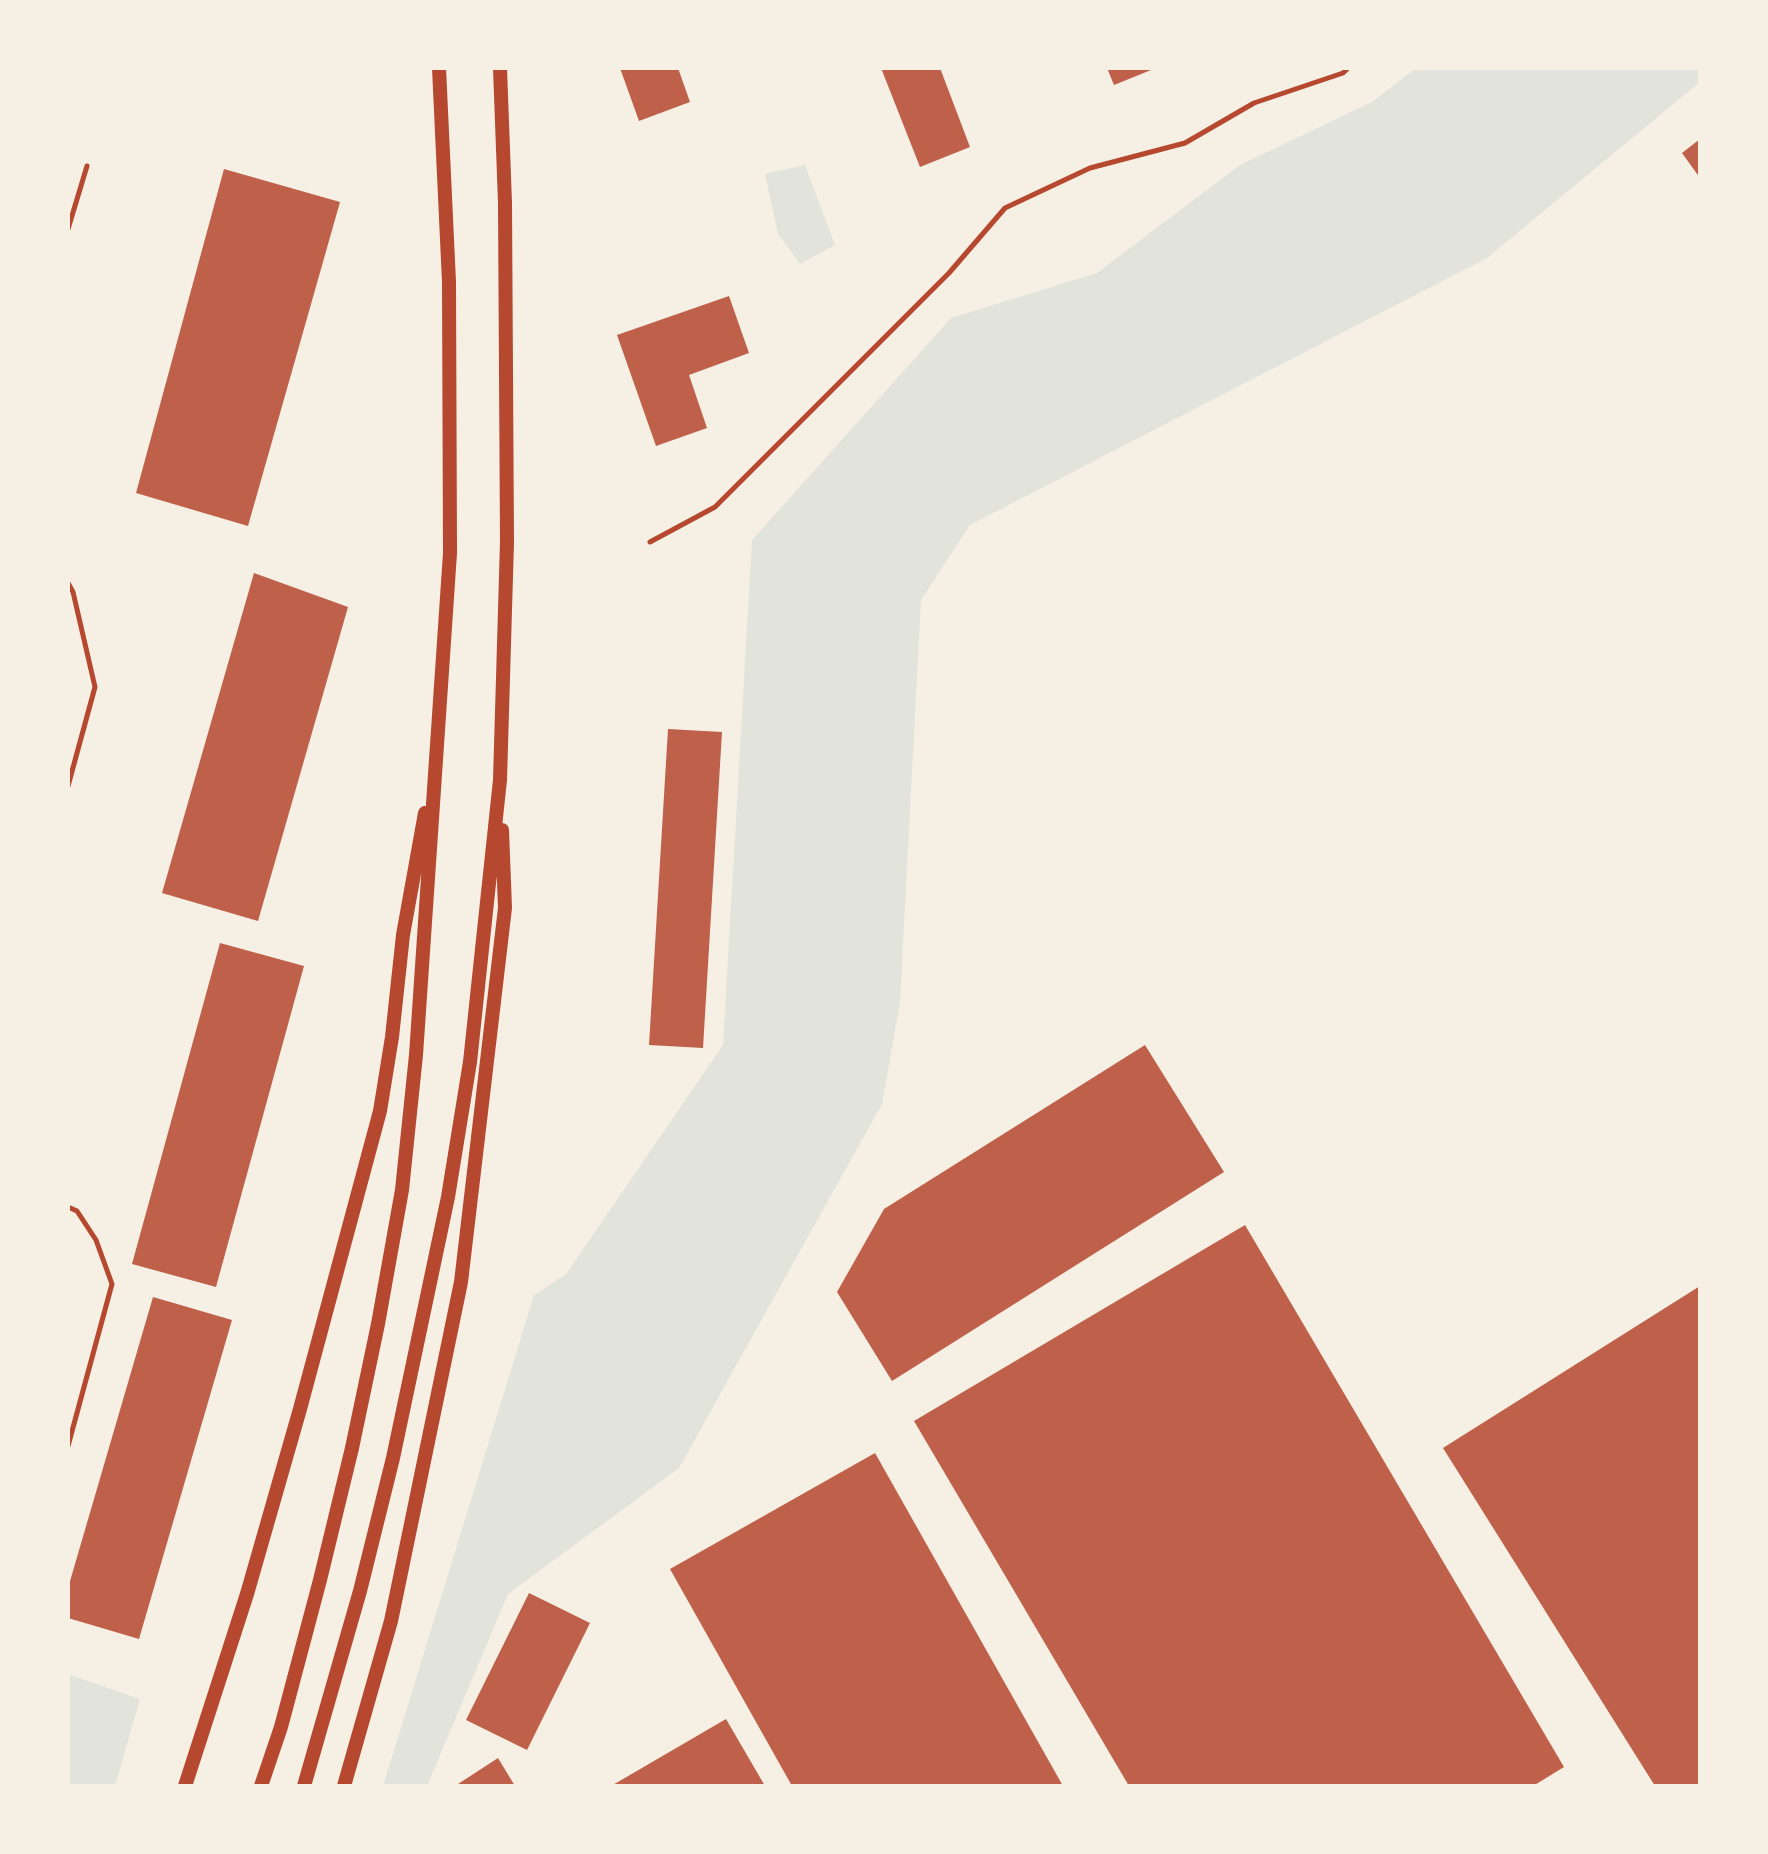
<!DOCTYPE html>
<html>
<head>
<meta charset="utf-8">
<style>
	body { margin:0 }
	#map { position:relative; width:1768px; height:1854px; overflow:hidden; background:#f6efe4; font-family:"Varela Round",sans-serif }
	canvas { display:block }
	.frame { position:absolute; inset:0; border:70px solid #f6efe4; pointer-events:none }
</style>
</head>
<body>
<div id="map">
<canvas width="1768" height="1854"></canvas>
<div class="frame"></div>
</div>
<script>
const context = document.querySelector('canvas').getContext('2d');
context.lineJoin = 'round';
function paint(path, color) { context.fillStyle = color; context.fill(path, 'evenodd'); }
const toPath = rows => new Path2D(rows.map(r => 'M' + r).join(''));
function strokePath(path, color, width, dash) { context.strokeStyle = color; context.lineWidth = width; context.lineCap = dash ? 'butt' : 'round'; context.setLineDash(dash || []); context.stroke(path); }
const green = toPath([
	[1416,68,1700,68,1700,82,1487,258,970,525,921,600,900,1002,882,1104,679,1468,508,1594,427,1786,383,1786,534,1295,566,1274,723,1045,752,540,951,318,1097,273,1240,165,1372,102],
	[805,165,835,245,800,264,778,234,765,174],
	[68,1674,140,1699,115,1786,68,1786]
]);
const building = toPath([
	[620,68,678,68,690,102,639,121],
	[881,68,940,68,970,147,920,167],
	[1107,68,1156,68,1114,85],
	[1700,139,1700,178,1682,153],
	[224,169,340,202,248,526,136,493],
	[729,296,749,353,689,375,707,428,656,446,617,335],
	[254,573,348,607,258,921,162,893],
	[668,729,722,732,703,1048,649,1045],
	[220,943,304,966,216,1287,132,1264],
	[1145,1045,1224,1172,892,1381,837,1292,884,1209],
	[1245,1225,1564,1767,1533,1786,1129,1786,914,1421],
	[1700,1286,1700,1786,1655,1786,1443,1448],
	[153,1297,232,1320,139,1639,68,1618,68,1588],
	[875,1453,1063,1786,792,1786,670,1569],
	[529,1593,590,1623,527,1750,466,1720],
	[726,1719,765,1786,611,1786],
	[498,1758,515,1786,455,1786]
]);
const service = toPath([
	[68,229,87,166],
	[650,542,715,507,949,273,1005,208,1090,168,1185,143,1254,103,1343,73,1348,68],
	[68,583,73,592,95,687,68,786],
	[68,1207,77,1211,96,1240,112,1284,68,1446]
]);
const secondary = toPath([
	[185,1786,247,1594,300,1409,380,1111,392,1037,403,935,425,813],
	[261,1786,281,1727,320,1580,352,1448,378,1324,402,1190,416,1055,450,553,449,282,439,68],
	[304,1786,360,1591,393,1458,448,1197,470,1062,500,780,507,542,505,203,500,68],
	[344,1786,391,1621,461,1282,505,908,502,830]
]);
paint(green, '#e2e4dc');
paint(building, '#bf614a');
strokePath(service, '#b5482f', 5);
strokePath(secondary, '#b5482f', 14);
</script>
</body>
</html>
